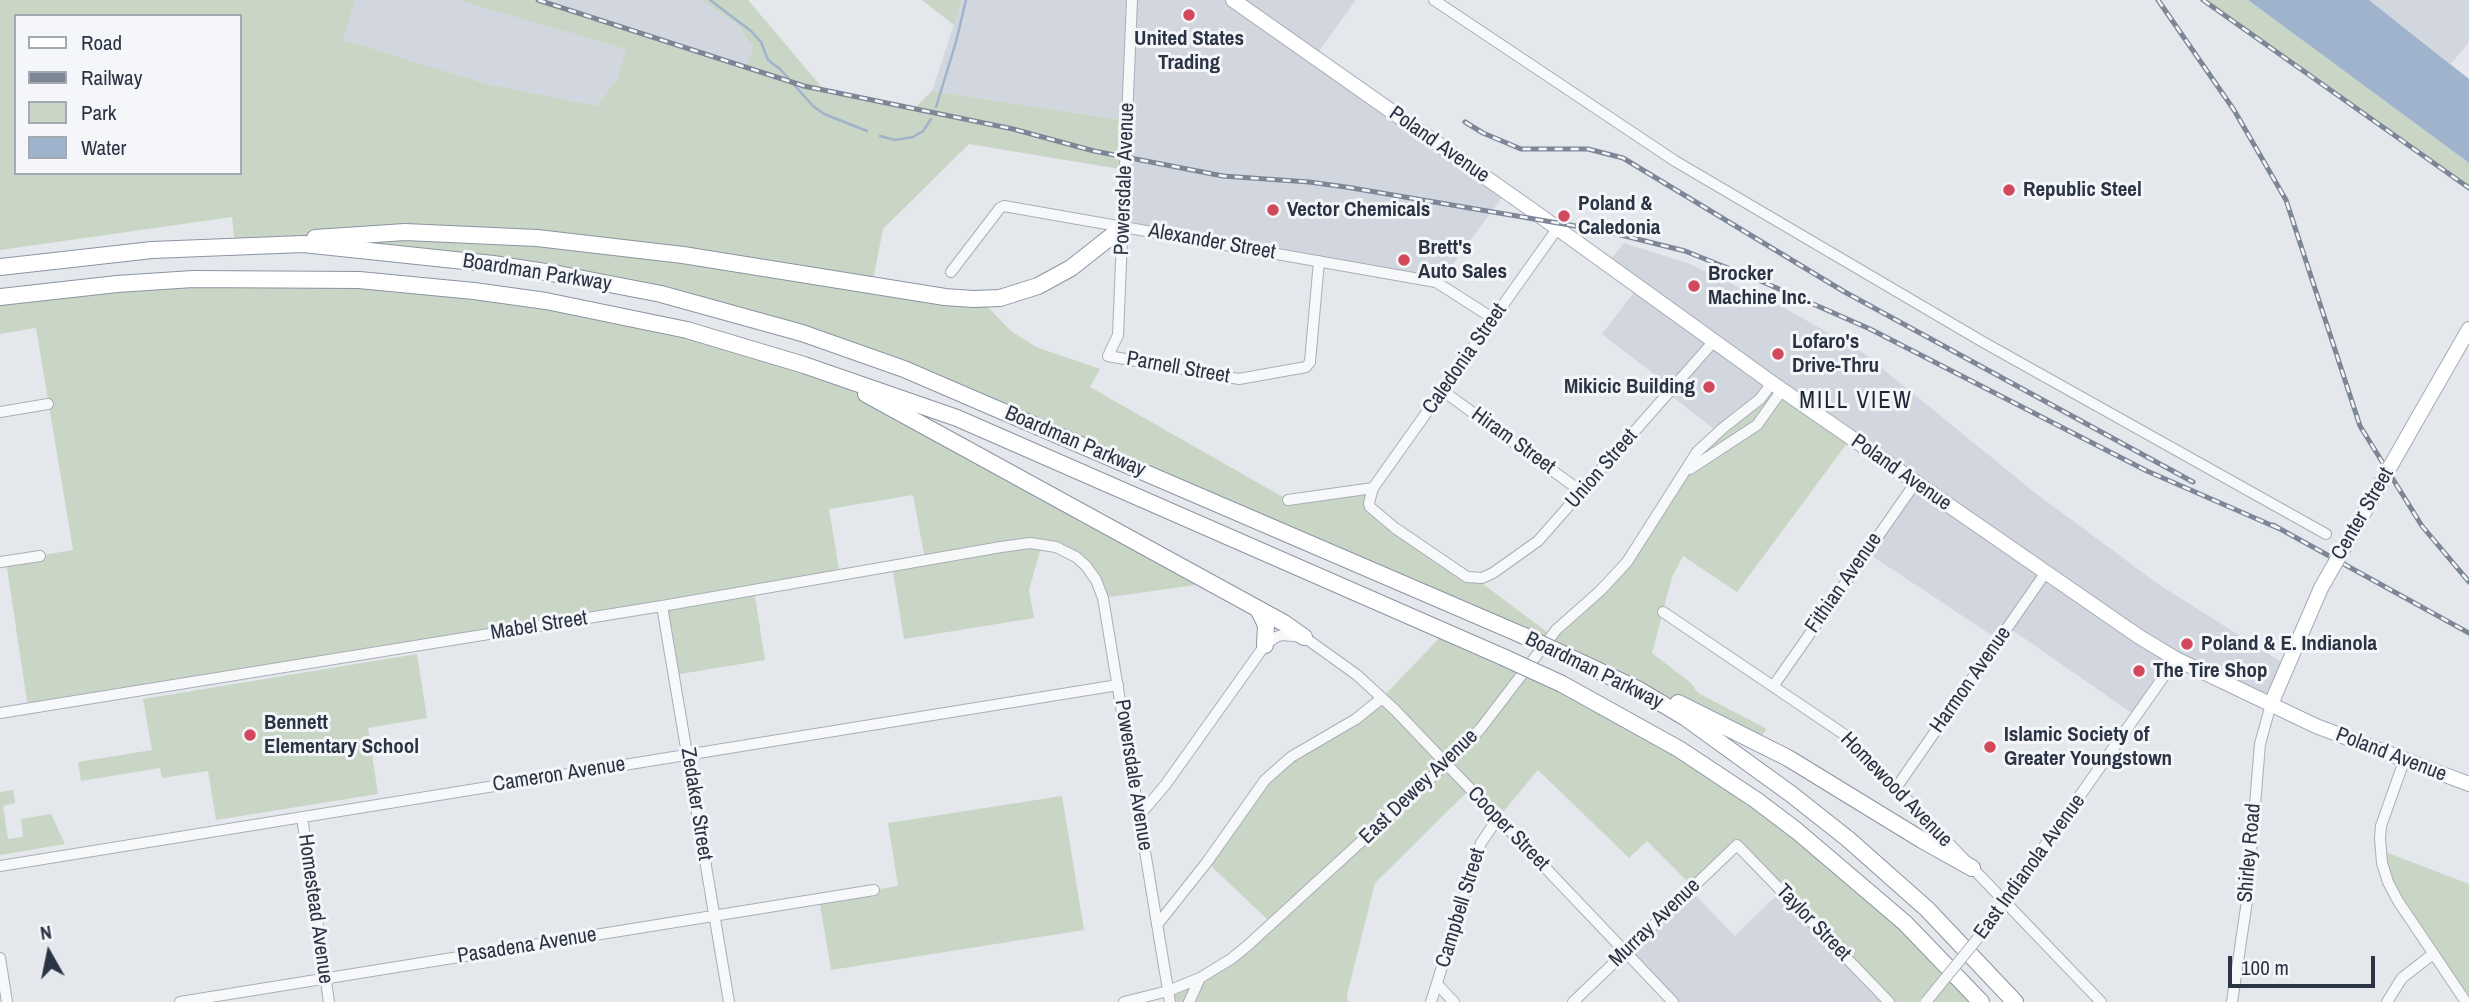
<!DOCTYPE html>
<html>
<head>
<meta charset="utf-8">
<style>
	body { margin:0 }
	#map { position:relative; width:2469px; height:1002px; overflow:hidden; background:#e4e7ec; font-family:"Archivo Narrow",sans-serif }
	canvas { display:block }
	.legend { position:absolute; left:14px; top:14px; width:228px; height:161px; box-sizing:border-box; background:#f4f6f9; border:2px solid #a4a8b1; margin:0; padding:9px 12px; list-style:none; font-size:21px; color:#2b3445 }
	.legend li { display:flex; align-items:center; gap:14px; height:35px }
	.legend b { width:35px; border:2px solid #a4a8b1 }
	.north { position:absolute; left:14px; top:918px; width:70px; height:70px; -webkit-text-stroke:5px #f4f6f9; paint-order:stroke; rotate:351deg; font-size:19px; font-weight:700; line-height:28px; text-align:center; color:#2b3445 }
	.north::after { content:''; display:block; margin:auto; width:24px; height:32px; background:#2b3445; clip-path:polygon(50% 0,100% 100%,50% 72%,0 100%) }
	.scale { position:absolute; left:2228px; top:956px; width:147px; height:32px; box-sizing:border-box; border:4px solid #2b3445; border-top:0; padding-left:9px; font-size:21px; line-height:24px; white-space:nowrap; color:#2b3445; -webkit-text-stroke:5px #f4f6f9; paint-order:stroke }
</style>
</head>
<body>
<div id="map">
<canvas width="2469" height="1002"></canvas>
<ul class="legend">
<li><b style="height:9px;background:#fff"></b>Road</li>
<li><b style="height:9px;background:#7d8696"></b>Railway</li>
<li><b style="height:19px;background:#c9d6c5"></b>Park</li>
<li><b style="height:19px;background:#9fb4cc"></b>Water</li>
</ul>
<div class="north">N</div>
<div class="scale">100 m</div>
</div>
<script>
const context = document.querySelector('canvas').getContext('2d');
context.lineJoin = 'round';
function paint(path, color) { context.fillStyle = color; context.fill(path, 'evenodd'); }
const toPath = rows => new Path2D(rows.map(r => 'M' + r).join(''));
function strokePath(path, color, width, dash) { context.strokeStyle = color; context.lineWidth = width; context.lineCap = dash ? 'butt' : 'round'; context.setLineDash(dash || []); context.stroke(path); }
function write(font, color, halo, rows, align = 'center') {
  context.font = font + ' "Archivo Narrow",sans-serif'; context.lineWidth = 6; context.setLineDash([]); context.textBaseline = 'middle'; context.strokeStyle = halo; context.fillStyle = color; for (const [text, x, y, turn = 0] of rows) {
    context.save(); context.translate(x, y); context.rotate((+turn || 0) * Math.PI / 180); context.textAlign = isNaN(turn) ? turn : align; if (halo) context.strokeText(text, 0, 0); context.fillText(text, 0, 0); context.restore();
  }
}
const built = toPath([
	[355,0,457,0,627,49,618,77,597,106,487,84,342,40],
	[533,0,701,0,738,25,753,47,747,68],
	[962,0,1356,0,1315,57,1506,192,1439,283,1123,227,1128,121,932,91],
	[2369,0,2469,0,2469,42,2451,64],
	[1624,243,1690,264,1786,309,1862,352,2034,492,2158,584,2286,665,2271,704,2176,659,2136,716,2008,627,1999,640,1866,552,1915,482,1773,384,1718,432,1669,394,1672,388,1602,334,1638,287,1607,264],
	[1690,890,1735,936,1782,890,1889,1002,1673,1002,1625,952]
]);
const green = toPath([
	[0,0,355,0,343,40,487,84,597,106,618,77,626,49,457,0,533,0,746,68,753,47,738,25,701,0,748,0,825,91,914,109,932,91,1128,121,1126,170,969,144,883,229,872,285,980,299,1011,331,1036,347,1100,369,1090,387,1288,500,1373,488,1370,507,1475,578,1551,635,1601,591,1697,452,1772,383,1851,438,1737,592,1683,556,1672,577,1652,653,1691,683,1698,693,1767,729,1757,742,904,369,605,282,235,244,232,217,0,250],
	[16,16,240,16,240,173,16,173],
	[922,0,962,0,954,25],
	[2203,0,2248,0,2469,163,2469,188],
	[359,280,687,330,871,396,1210,583,1103,598,1086,566,1042,544,1029,590,1034,618,904,639,892,566,925,559,913,495,829,509,840,575,754,590,765,660,674,675,662,606,28,708,6,561,73,550,36,328,0,334,0,299,22,293],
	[1446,631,1562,684,1797,831,1981,1002,1889,1002,1737,845,1693,887,1647,841,1629,858,1538,770,1498,818,1470,789,1375,883,1347,995,1348,1002,1170,1002,1168,991,1200,978,1271,923,1207,862,1265,780,1382,698],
	[417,654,427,718,368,728,378,794,216,820,208,771,162,778,160,768,81,781,78,762,152,750,143,699],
	[13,790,15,803,3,806,8,839,23,837,21,819,51,814,65,844,0,855,0,792],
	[1062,796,1084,930,831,970,819,899,898,886,888,823],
	[2380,850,2469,884,2469,1002,2398,901]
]);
const water = toPath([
	[2248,0,2369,0,2469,79,2469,163]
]);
const stream = toPath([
	[710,0,751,31,761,42,768,60,780,69,813,106,824,114,867,131],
	[936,107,956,42,966,0],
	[880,136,895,140,913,137,923,131,931,119]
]);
const minor = toPath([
	[1132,0,1118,335,1108,356,1239,379,1306,367,1310,362,1319,261],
	[1434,0,1675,161,1983,342,2326,534],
	[1557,229,1373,488,1369,503,1370,507,1395,528,1467,577,1482,578,1493,573,1538,541,1714,341],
	[951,272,1000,208,1004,206,1436,282,1494,319],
	[1443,391,1582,492],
	[0,412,48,404],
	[1690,469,1757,425,1782,390],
	[1288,500,1373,488],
	[0,562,40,556],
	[662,606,729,1002],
	[1663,612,1845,735,2101,1002],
	[1774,685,1916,482],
	[0,713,662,606,1001,547,1030,543,1056,547,1076,557,1086,566,1096,580,1103,598,1170,1002],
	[2404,761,2381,826,2380,838,2382,863,2388,882,2398,901,2466,1002],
	[1896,788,2046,572],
	[1477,796,1673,1002],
	[1139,816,1166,784,1265,645,1276,637,1282,635,1304,637,1357,675,1395,710],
	[302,817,329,1002],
	[0,866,1118,685],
	[1991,922,2176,659],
	[1157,925,1207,862,1265,780,1291,757,1356,719,1382,698],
	[0,958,7,1002],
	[1438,985,1454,1002],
	[180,1002,874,890],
	[1124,1002,1168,991,1200,978,1231,959,1247,946,1458,753,1481,728,1556,630,1600,591,1627,562,1697,452,1723,428,1760,399,1772,383],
	[1189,1002,1200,978],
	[1431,1002,1481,843,1498,818],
	[1573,1002,1737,845,1889,1002],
	[2232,1002,2247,901,2260,744,2271,704],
	[2387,1002,2402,978,2433,954]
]);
const major = toPath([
	[1233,0,1532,210,1772,383,2138,636,2176,659,2316,726,2469,784],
	[2419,416,2469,329],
	[2271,704,2321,588]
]);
const highway = toPath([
	[315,238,405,232,537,238,683,255,945,297,973,299,1000,298,1038,286,1071,268,1123,227],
	[0,267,152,250,303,244,493,264,558,274,661,294,802,333,904,369,1522,635],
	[0,297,117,284,193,279,359,280,474,291,546,301,687,330,804,365,957,418,1503,657],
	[866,394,1284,623,1304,637],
	[1258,609,1266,625,1265,645],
	[1584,664,1639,690,1686,718,1791,794,1848,839,1927,909,2015,1002],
	[1562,684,1679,749,1756,800,1797,831,1905,923,1981,1002],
	[1678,703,1788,758,1922,840,1972,868]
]);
const rail = toPath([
	[538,0,804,86,1013,129,1094,151,1223,176,1309,182,1346,187,1605,231,1685,251,1763,282,1870,329,2147,471,2280,529],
	[2158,0,2234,110,2286,200,2360,426,2422,526,2469,582],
	[2203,0,2469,188],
	[1465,122,1483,133,1521,149,1588,149,1623,158,1843,291,2193,482],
	[2273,525,2469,633]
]);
const minorBridge = toPath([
	[1395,710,1477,796],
	[1926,1002,1991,922]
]);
const majorBridge = toPath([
	[2321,588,2419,416]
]);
const highwayBridge = toPath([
	[1522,635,1584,664],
	[1503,657,1562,684]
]);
const markers = [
	[1189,15,7,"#d1495b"],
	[2009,190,7,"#d1495b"],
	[1273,210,7,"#d1495b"],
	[1564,216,7,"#d1495b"],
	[1404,260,7,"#d1495b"],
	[1694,286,7,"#d1495b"],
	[1778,354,7,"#d1495b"],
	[1709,387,7,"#d1495b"],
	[2187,644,7,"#d1495b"],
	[2139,671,7,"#d1495b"],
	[250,735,7,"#d1495b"],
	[1990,747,7,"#d1495b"]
];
const poiNames = [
	["United States",1189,39,"center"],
	["Trading",1189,63,"center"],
	["Republic Steel",2023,190],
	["Poland &",1578,204],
	["Caledonia",1578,228],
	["Vector Chemicals",1287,210],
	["Brett's",1418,248],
	["Auto Sales",1418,272],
	["Brocker",1708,274],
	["Machine Inc.",1708,298],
	["Lofaro's",1792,342],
	["Drive-Thru",1792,366],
	["Mikicic Building",1695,387,"right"],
	["Poland & E. Indianola",2201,644],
	["The Tire Shop",2153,671],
	["Bennett",264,723],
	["Elementary School",264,747],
	["Islamic Society of",2004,735],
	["Greater Youngstown",2004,759]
];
const streetNames = [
	["Poland Avenue",1439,145,35],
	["Powersdale Avenue",1125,179,-88],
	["Alexander Street",1212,242,10],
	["Boardman Parkway",537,273,9],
	["Caledonia Street",1465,359,-55],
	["Parnell Street",1178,368,10],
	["Hiram Street",1513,441,36],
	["Boardman Parkway",1075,442,23],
	["Union Street",1602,469,-49],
	["Poland Avenue",1901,473,35],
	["Center Street",2363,514,-60],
	["Fithian Avenue",1844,583,-55],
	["Mabel Street",539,626,-9],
	["Boardman Parkway",1594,671,26],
	["Harmon Avenue",1971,680,-55],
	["Poland Avenue",2391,755,21],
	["Cameron Avenue",559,775,-9],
	["Powersdale Avenue",1133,775,81],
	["East Dewey Avenue",1419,787,-44],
	["Homewood Avenue",1896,790,46],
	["Zedaker Street",696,804,81],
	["Cooper Street",1508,829,46],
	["Shirley Road",2250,853,-85],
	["East Indianola Avenue",2030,867,-54],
	["Campbell Street",1461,908,-73],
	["Homestead Avenue",315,909,82],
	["Murray Avenue",1655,923,-44],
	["Taylor Street",1813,923,46],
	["Pasadena Avenue",527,946,-9]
];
const neighbourhoodNames = [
	["MILL VIEW",1856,402]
];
paint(built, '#d2d6de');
paint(green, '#c9d6c5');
paint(water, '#9fb4cc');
strokePath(stream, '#9fb4cc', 2.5);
strokePath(minor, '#a9aeb7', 12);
strokePath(major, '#a3abb8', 16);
strokePath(highway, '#8b94a3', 18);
strokePath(minor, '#f7f8fa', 10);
strokePath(major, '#fff', 14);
strokePath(highway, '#fff', 16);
strokePath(rail, '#7d8696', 5);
strokePath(rail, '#f4f6f9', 2.5, [8]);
strokePath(minorBridge, '#a9aeb7', 12, []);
strokePath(majorBridge, '#a3abb8', 16, []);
strokePath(highwayBridge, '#8b94a3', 18, []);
strokePath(minorBridge, '#f7f8fa', 10);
strokePath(majorBridge, '#fff', 14);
strokePath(highwayBridge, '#fff', 16);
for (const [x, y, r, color] of markers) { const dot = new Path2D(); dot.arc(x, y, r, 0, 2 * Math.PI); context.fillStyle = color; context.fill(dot); strokePath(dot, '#f4f6f9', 2.5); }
write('bold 21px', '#2b3445', '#f4f6f9', poiNames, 'left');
write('21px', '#2b3445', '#f4f6f9', streetNames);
context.letterSpacing = '2px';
write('23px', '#1d2536', '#f4f6f9', neighbourhoodNames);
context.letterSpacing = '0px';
</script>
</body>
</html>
